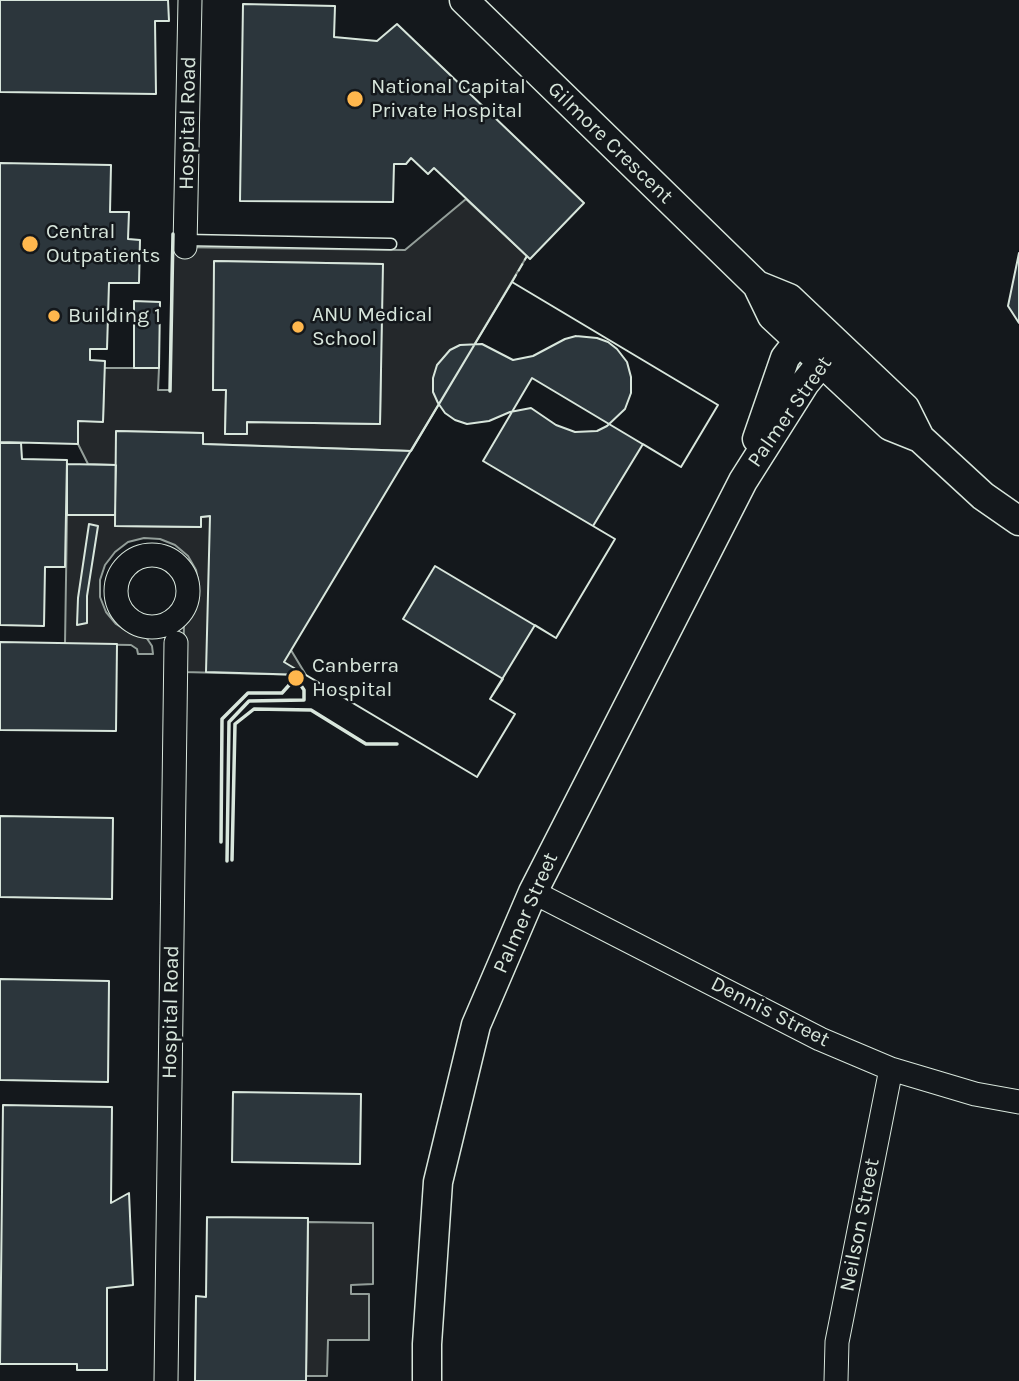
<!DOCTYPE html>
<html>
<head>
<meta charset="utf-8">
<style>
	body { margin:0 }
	canvas { display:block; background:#14181c }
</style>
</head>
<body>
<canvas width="1019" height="1381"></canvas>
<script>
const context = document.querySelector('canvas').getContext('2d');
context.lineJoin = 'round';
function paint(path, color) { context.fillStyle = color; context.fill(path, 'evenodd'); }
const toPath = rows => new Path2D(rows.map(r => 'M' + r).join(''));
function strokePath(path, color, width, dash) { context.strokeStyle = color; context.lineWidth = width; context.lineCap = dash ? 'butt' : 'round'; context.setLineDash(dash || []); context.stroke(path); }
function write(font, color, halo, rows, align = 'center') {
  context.font = font + ' Karla,sans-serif'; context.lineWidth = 5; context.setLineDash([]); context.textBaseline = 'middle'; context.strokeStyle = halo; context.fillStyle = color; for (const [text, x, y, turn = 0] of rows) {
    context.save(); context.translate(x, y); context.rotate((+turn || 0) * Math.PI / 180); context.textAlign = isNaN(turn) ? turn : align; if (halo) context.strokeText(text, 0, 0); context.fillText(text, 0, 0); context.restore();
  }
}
const parking = toPath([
	[466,199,527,256,411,451,203,444,202,433,117,431,116,465,88,464,78,444,78,421,103,421,104,368,159,368,158,390,170,390,172,247,405,250,466,199],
	[215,261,382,264,380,424,247,422,247,434,225,434,226,390,213,390,215,261],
	[67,515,115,515,115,526,200,527,201,517,210,516,306,675,183,672,184,623,197,603,199,586,196,570,188,556,175,545,160,539,144,538,128,542,115,552,105,565,100,580,100,597,106,612,116,624,130,633,146,637,152,646,153,654,138,654,137,649,131,645,65,644,67,515],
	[308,1222,373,1223,373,1284,351,1285,351,1294,369,1294,369,1340,328,1340,327,1376,306,1376,308,1222]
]);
const building = toPath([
	[0,0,168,0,169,21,155,21,156,94,0,92,0,0],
	[243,4,335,6,334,37,377,41,397,24,584,203,530,259,434,168,428,174,411,158,406,164,394,164,393,202,240,201,243,4],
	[0,163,111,165,110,212,129,212,128,239,140,240,139,283,109,283,107,349,90,349,90,360,105,361,103,422,78,421,78,444,0,442,0,163],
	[1019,253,1019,323,1008,306,1019,253],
	[214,261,383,264,380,424,247,422,247,434,225,434,226,390,213,390,214,261],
	[512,282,718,405,681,467,643,444,593,526,615,539,556,638,535,625,490,699,515,714,477,777,306,675,206,672,210,516,201,517,201,527,115,526,116,431,203,433,203,444,411,451,512,282],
	[512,282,718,405,681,467,532,378,483,461,615,539,556,638,435,566,403,619,503,679,490,699,515,714,477,777,284,662,512,282],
	[134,301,160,302,159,368,134,368,134,301],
	[576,336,597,338,608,342,617,349,627,362,631,377,631,393,625,409,607,426,597,431,575,432,556,425,531,408,510,412,489,421,467,424,455,420,445,413,438,403,433,392,433,378,437,365,450,350,460,345,482,344,513,360,533,356,565,339,576,336],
	[0,443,21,443,22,459,67,460,65,567,45,567,44,626,0,625,0,443],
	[67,464,116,465,115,515,67,515,67,464],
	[89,524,98,526,87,596,87,623,77,625,78,598,89,524],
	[0,642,117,644,116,731,0,730,0,642],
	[0,816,113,818,112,899,0,897,0,816],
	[0,979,109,981,108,1082,0,1080,0,979],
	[233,1092,361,1094,360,1164,232,1162,233,1092],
	[3,1105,112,1107,111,1203,129,1193,133,1285,107,1288,107,1370,77,1370,77,1364,0,1364,3,1105],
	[207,1217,308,1218,306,1381,195,1381,196,1296,206,1297,207,1217]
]);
const service = toPath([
	[186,240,391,244]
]);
const minor = toPath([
	[185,247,190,0],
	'116 591a36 36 0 1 1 72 0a36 36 0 1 1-72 0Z',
	[533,892,820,1039,891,1069,975,1094,1019,1102],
	[166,1381,176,643],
	[836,1381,837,1342,891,1069]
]);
const tertiary = toPath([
	[464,0,757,285,772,316,890,426,920,438,983,496,1019,521],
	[757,285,789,298,905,408,920,438],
	[757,439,785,358,809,327],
	[427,1381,427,1344,438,1182,476,1025,533,892,743,481,805,383,837,344]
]);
const fence = toPath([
	[512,282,527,256]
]);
const wall = toPath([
	[170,391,173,234],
	[221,842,222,719,248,693,282,693,291,683,300,684,304,690,304,700,249,701,229,722,227,861],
	[232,860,235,724,254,709,311,710,366,744,397,744]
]);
const markers = [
	[355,99,9,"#ffb74d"],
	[30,244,9,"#ffb74d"],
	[54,316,7,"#ffb74d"],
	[298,327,7,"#ffb74d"],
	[296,678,9,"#ffb74d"]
];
const poiNames = [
	["National Capital",371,87],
	["Private Hospital",371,111],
	["Central",46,232],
	["Outpatients",46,256],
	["ANU Medical",312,315],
	["School",312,339],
	["Building 1",68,316],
	["Canberra",312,666],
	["Hospital",312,690]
];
const streetNames = [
	["Hospital Road",188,123,-89],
	["Gilmore Crescent",610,143,44],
	["Palmer Street",790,412,-55],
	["Palmer Street",526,913,-66],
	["Hospital Road",171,1012,-89],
	["Dennis Street",770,1012,27],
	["Neilson Street",860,1225,-79]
];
paint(parking, '#24282b');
strokePath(parking, '#939e99', 2);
paint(building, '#2c363c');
strokePath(building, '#d8e6dc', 2);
strokePath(service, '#d8e6dc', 13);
strokePath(minor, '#d8e6dc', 25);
strokePath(tertiary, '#d8e6dc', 31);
strokePath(service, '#14181c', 10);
strokePath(minor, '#14181c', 23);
strokePath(tertiary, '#14181c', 28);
strokePath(fence, '#d8e6dc', 2, [9, 3.5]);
strokePath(wall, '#d8e6dc', 3.5);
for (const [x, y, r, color] of markers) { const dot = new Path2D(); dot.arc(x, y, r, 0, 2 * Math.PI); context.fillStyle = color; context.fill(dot); strokePath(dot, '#14181c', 2.5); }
write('21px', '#d8e6dc', '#14181c', poiNames, 'left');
write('21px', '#d8e6dc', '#14181c', streetNames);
</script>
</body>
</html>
